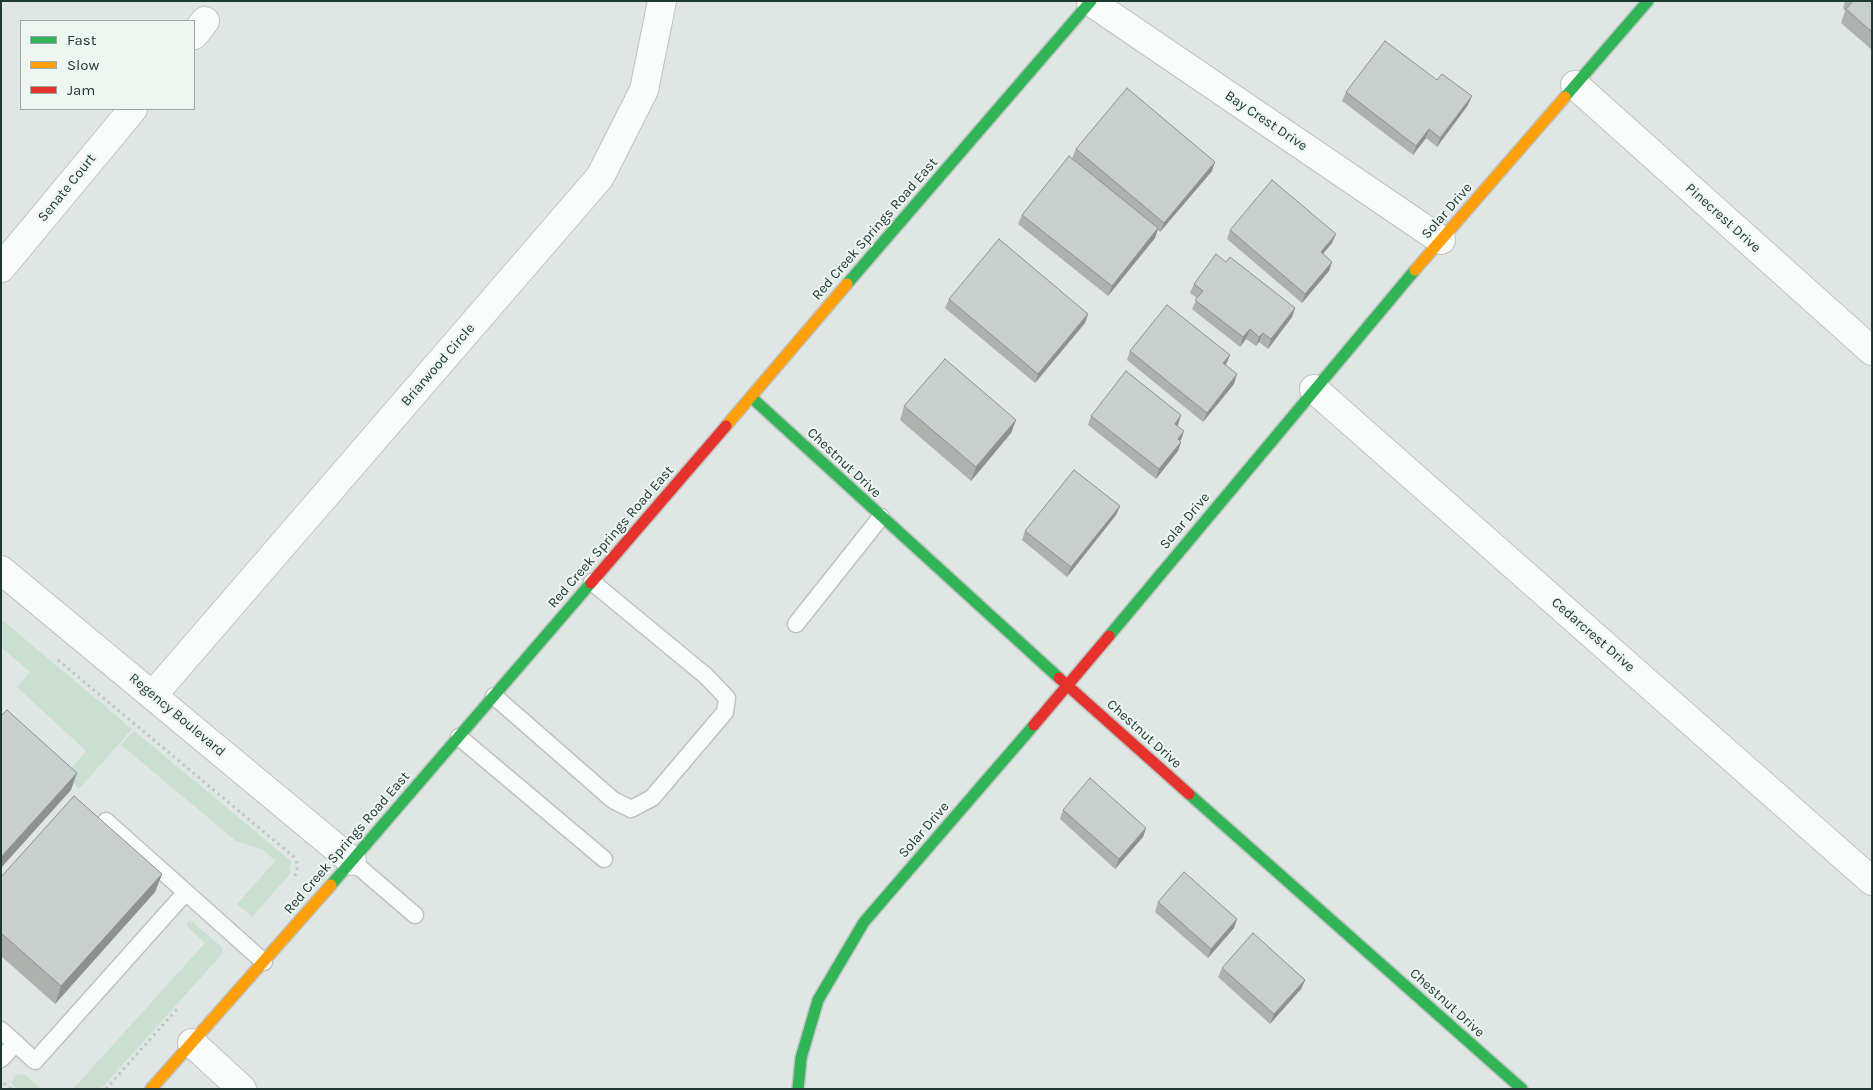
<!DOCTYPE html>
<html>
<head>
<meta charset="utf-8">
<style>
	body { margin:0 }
	#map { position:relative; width:1873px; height:1090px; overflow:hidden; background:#e0e6e3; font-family:Karla,sans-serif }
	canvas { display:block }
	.frame { position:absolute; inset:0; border:2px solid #203832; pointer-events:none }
	.legend { position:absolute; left:20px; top:20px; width:175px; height:90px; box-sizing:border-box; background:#eef6f2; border:1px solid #9caaa5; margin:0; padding:6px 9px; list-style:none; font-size:15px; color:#203832 }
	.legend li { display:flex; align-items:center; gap:10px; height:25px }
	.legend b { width:25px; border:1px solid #9caaa5 }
</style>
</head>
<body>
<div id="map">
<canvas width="1873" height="1090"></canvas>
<div class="frame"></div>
<ul class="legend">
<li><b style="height:6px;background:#30b455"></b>Fast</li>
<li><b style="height:6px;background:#ff9f0a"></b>Slow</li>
<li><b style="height:6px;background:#e5322d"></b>Jam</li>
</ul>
</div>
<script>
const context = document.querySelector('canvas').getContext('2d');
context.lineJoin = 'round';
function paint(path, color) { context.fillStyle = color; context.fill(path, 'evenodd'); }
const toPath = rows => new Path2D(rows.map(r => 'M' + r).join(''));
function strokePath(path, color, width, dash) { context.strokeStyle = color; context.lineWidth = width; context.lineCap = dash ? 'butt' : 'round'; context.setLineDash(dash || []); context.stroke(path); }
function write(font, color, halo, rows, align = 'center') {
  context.font = font + ' Karla,sans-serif'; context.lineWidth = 4; context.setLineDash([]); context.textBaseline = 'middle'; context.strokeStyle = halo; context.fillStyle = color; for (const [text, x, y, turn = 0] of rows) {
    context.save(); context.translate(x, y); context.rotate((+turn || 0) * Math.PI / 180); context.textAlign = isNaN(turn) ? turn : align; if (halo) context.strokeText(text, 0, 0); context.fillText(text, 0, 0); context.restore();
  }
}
const green = toPath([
	[1,619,132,729,79,789,65,776,86,751,17,687,30,672,1,647],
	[134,731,291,861,290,874,252,917,237,904,275,861,264,850,236,841,121,745],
	[190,920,223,948,221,955,101,1089,73,1089,205,943,186,925],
	[17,1074,25,1075,41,1089,18,1089,11,1083]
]);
const path = toPath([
	[58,660,294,857,297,863,297,871,293,880],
	[4,1083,11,1089],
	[106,1089,177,1009]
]);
const lane = toPath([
	[796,624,881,517],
	[494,696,613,800,631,809,652,798,725,712,727,698,706,676,592,582],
	[459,737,604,859],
	[106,821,264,962],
	[352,861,415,915],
	[1,1030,35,1061,186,892],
	[1,1059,16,1043]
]);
const street = toPath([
	[1091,2,1441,240],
	[194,35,205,21],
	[1575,85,1872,351],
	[1,268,133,109],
	[1314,389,1872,881],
	[1,570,352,861],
	[153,695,600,177,644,90,662,1],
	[192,1043,242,1089]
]);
const fast = toPath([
	[1565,97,1648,1],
	[847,284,1091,1],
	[751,397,1059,678],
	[1109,636,1415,270],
	[1189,794,1522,1089],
	[331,885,591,583],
	[798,1089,801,1058,818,1000,864,922,1034,725]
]);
const slow = toPath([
	[1415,270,1565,97],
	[726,426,847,284],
	[151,1089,331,885]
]);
const jam = toPath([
	[591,583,726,426],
	[1059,678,1189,794],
	[1034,725,1109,636]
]);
const wall = toPath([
	[1845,1,1872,1,1872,50,1841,23,1845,11,1843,8],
	[1346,92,1468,105,1437,147,1426,138,1413,155,1342,101],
	[1076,149,1212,171,1160,232,1158,230,1155,238,1108,296,1018,224,1022,215,1098,180,1072,158],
	[1230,230,1332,243,1323,254,1332,262,1329,271,1302,303,1227,239],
	[1226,262,1295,308,1292,317,1268,349,1259,342,1256,346,1246,339,1240,347,1192,309,1197,298,1190,293,1194,284],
	[949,299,1088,314,1085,323,1035,383,945,308],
	[1130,351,1230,355,1226,365,1234,384,1203,422,1127,360],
	[904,406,1016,420,1011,433,971,481,900,420],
	[1181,415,1177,426,1180,441,1181,442,1178,451,1156,479,1088,425,1091,416],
	[1120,506,1116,515,1067,577,1022,540,1025,531],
	[1063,810,1146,828,1143,837,1115,869,1060,819],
	[162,874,155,892,55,1004,1,956,1,877],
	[1158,902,1237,919,1234,928,1208,958,1155,912],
	[1222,968,1305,980,1301,989,1270,1024,1218,977]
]);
const shadedWall = toPath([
	[1472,96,1468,105,1437,147,1440,138],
	[1429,129,1426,138,1413,155,1416,146],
	[1215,162,1212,171,1160,232,1164,223],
	[1158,228,1155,238,1108,296,1112,286],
	[1336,234,1332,243,1317,261,1321,252],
	[1332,262,1329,271,1302,303,1305,294],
	[1295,308,1292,317,1268,349,1271,339],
	[1088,314,1085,323,1035,383,1038,374],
	[1250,329,1246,339,1240,347,1243,337],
	[1263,333,1259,342,1256,346,1259,337],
	[1230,355,1226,364,1220,372,1223,363],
	[1237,374,1234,384,1203,422,1207,413],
	[1181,415,1178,425,1171,433,1175,424],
	[1016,420,1011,433,971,481,976,467],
	[1184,431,1181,440,1174,448,1178,439],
	[1181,442,1178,451,1156,479,1159,469],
	[1120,506,1116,515,1067,577,1071,567],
	[77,773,71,790,1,868,1,857],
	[1146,828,1143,837,1115,869,1119,859],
	[162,874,155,892,55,1004,61,986],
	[1237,919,1234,928,1208,958,1211,949],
	[1305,980,1301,989,1270,1024,1274,1014]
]);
const building = toPath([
	[1853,1,1872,1,1872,32,1846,9,1853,1],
	[1385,41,1437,80,1442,74,1472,96,1440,138,1429,129,1416,146,1346,92,1385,41],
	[1127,88,1215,162,1164,223,1076,149,1127,88],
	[1069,156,1158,228,1112,286,1022,215,1069,156],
	[1272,180,1336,234,1321,252,1332,262,1305,294,1230,230,1272,180],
	[999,239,1088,314,1038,374,949,299,999,239],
	[1216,254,1226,262,1230,257,1295,308,1271,339,1263,333,1259,337,1250,329,1243,337,1195,300,1203,291,1194,284,1216,254],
	[1167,305,1230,355,1223,363,1237,374,1207,413,1130,351,1167,305],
	[945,359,1016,420,976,467,904,406,945,359],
	[1126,371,1181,415,1175,424,1184,431,1178,439,1181,442,1159,469,1091,416,1126,371],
	[1074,470,1120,506,1071,567,1025,531,1074,470],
	[7,710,77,773,1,857,1,716,7,710],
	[1090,778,1146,828,1119,859,1063,810,1090,778],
	[74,796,162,874,61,986,1,933,1,877,74,796],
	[1184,872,1237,919,1211,949,1158,902,1184,872],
	[1253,933,1305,980,1274,1014,1222,968,1253,933]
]);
const streetNames = [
	["Bay Crest Drive",1266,121,34],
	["Senate Court",67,188,-51],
	["Solar Drive",1447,211,-49],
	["Pinecrest Drive",1723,218,42],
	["Red Creek Springs Road East",875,229,-49],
	["Briarwood Circle",438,365,-49],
	["Chestnut Drive",844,463,43],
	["Solar Drive",1185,521,-50],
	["Red Creek Springs Road East",611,537,-49],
	["Cedarcrest Drive",1593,635,41],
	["Regency Boulevard",177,715,40],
	["Chestnut Drive",1144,734,42],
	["Solar Drive",924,830,-49],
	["Red Creek Springs Road East",347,843,-49],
	["Chestnut Drive",1447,1003,42]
];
paint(green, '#c9dfd0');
strokePath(lane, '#bdc3c0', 19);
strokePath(street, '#bdc3c0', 30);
strokePath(fast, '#bcc4c1', 14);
strokePath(slow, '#bcc4c1', 14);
strokePath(jam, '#bcc4c1', 14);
strokePath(path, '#bec7c5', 3, [2.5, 4]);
strokePath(lane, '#fafbfb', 16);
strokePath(street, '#fafbfb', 28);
strokePath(fast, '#30b455', 11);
strokePath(slow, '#ff9f0a', 11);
strokePath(jam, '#e5322d', 11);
paint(wall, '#adb2af');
paint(shadedWall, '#8d918f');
paint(building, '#c9cfcc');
strokePath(building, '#8d918f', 1);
write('14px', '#203832', '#eef6f2', streetNames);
</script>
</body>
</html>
